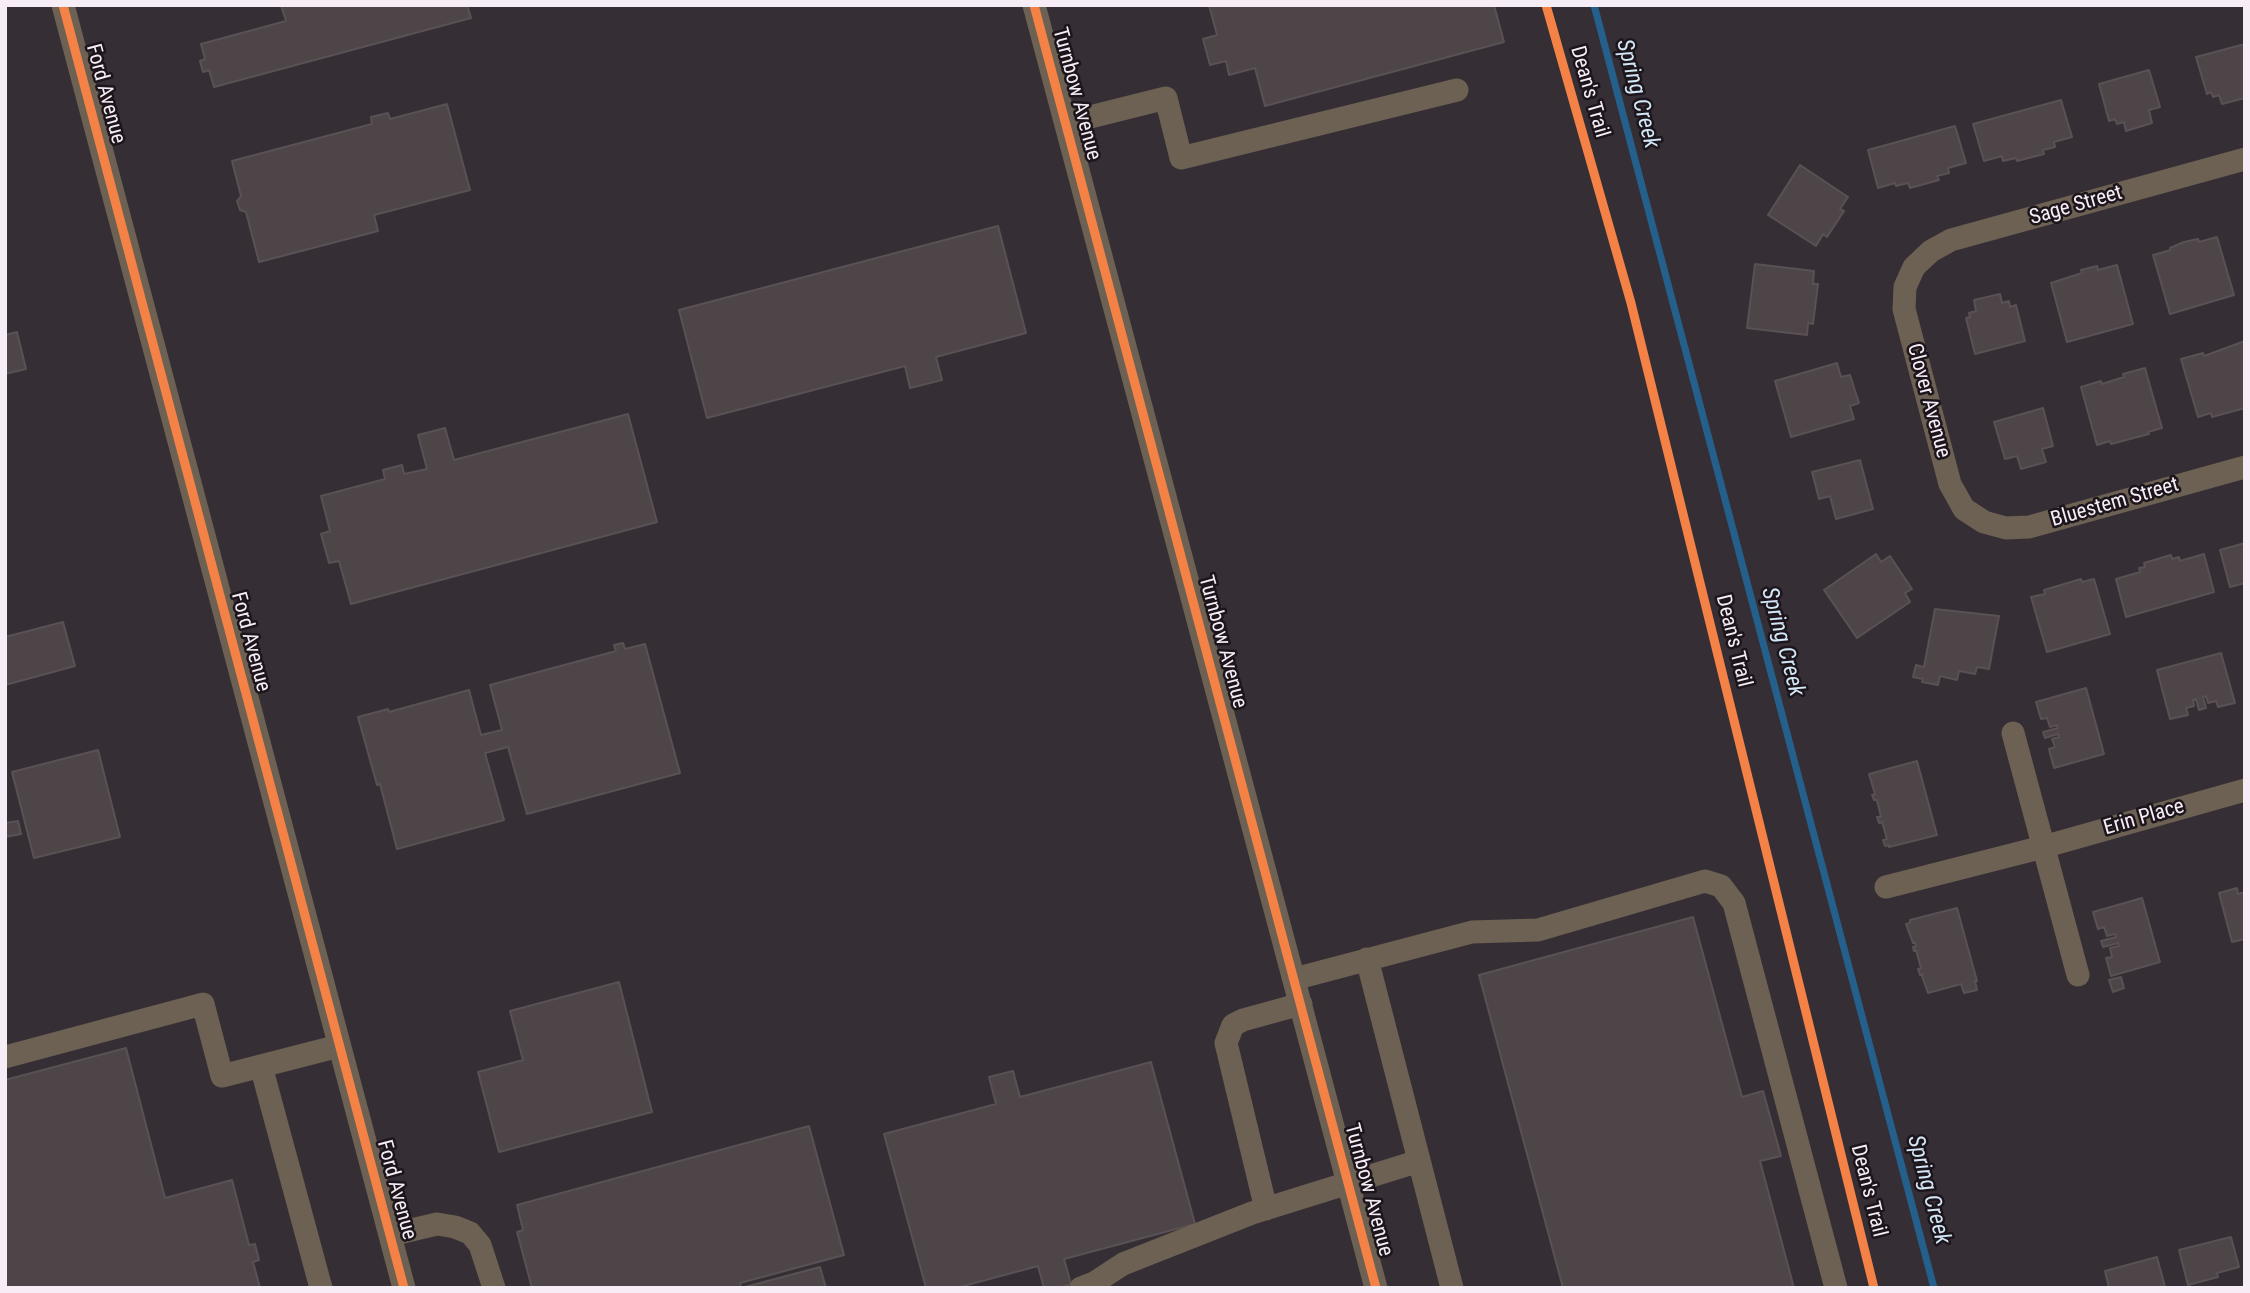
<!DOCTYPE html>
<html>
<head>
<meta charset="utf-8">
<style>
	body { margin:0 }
	#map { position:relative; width:2250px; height:1293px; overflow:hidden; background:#362e35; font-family:"Roboto Condensed",sans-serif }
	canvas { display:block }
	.frame { position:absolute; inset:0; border:7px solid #f7edf6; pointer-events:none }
</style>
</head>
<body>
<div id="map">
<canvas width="2250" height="1293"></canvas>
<div class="frame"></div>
</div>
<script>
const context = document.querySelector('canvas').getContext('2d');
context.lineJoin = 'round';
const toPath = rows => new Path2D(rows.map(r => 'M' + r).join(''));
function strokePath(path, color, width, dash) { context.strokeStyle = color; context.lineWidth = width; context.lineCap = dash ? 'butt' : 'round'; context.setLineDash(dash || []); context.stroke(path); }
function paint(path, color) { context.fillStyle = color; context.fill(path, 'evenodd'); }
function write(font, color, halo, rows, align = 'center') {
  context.font = font + ' "Roboto Condensed",sans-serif'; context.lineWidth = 5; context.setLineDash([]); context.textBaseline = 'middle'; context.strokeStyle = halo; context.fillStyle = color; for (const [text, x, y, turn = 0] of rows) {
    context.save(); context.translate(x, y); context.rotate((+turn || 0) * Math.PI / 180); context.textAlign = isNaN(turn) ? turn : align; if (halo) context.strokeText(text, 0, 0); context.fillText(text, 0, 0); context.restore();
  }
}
const stream = toPath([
	[1594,5,1934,1288]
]);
const building = toPath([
	[281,5,467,5,471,18,214,87,209,70,203,72,200,61,205,59,201,44,286,21,281,5],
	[1209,5,1494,5,1504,42,1265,106,1255,68,1229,75,1226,61,1210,65,1203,39,1217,35,1209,5],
	[2245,44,2245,98,2222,104,2219,95,2213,97,2211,92,2207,94,2196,57,2245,44],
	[2149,70,2160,107,2149,110,2152,123,2126,131,2124,122,2117,124,2115,119,2109,121,2099,84,2149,70],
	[2061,100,2072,137,2054,142,2055,147,2043,150,2044,154,2017,161,2016,158,2003,161,2002,156,1984,161,1973,124,2061,100],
	[447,104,470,190,374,215,378,231,259,262,246,212,240,210,237,201,241,196,232,161,372,124,371,117,388,113,390,119,447,104],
	[1955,126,1966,163,1948,168,1949,173,1937,176,1939,180,1910,188,1908,183,1896,186,1895,183,1878,188,1868,150,1955,126],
	[1800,165,1848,197,1840,209,1844,211,1827,237,1823,234,1816,246,1768,215,1800,165],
	[998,226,1026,333,936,357,942,380,910,388,905,366,707,418,679,310,998,226],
	[2217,237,2234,295,2170,314,2153,255,2171,250,2170,248,2184,242,2198,239,2199,242,2217,237],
	[1755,264,1814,271,1813,284,1818,284,1813,324,1808,323,1807,335,1747,328,1755,264],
	[2117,265,2133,324,2067,342,2051,283,2082,273,2081,270,2097,266,2098,270,2117,265],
	[2000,294,2002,303,2009,301,2010,307,2016,305,2025,341,1975,354,1966,318,1970,317,1969,313,1976,311,1974,300,2000,294],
	[17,332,26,369,5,374,5,335,17,332],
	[2245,341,2245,408,2212,417,2211,413,2198,417,2181,359,2203,353,2204,356,2245,341],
	[1837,363,1841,377,1850,375,1859,403,1850,406,1854,419,1791,437,1775,381,1837,363],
	[2145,368,2162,428,2148,432,2149,434,2111,444,2110,441,2097,445,2081,387,2101,381,2102,384,2124,377,2123,374,2145,368],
	[2043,408,2053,446,2042,449,2046,462,2021,469,2017,456,2005,459,1994,422,2043,408],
	[628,414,657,522,351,604,339,561,329,563,321,534,330,531,321,496,385,479,383,470,402,465,404,474,427,469,418,435,445,428,454,460,628,414],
	[1860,460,1873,509,1836,519,1830,496,1819,499,1812,472,1860,460],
	[2245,543,2245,583,2230,587,2220,550,2245,543],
	[1876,554,1881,562,1890,556,1912,589,1905,593,1910,602,1857,638,1824,590,1876,554],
	[2204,554,2214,592,2126,617,2116,579,2140,572,2139,568,2145,567,2144,563,2171,555,2172,559,2179,557,2180,561,2204,554],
	[2081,579,2082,582,2094,579,2110,634,2047,652,2031,597,2045,594,2044,590,2081,579],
	[1935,609,1999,616,1989,669,1977,667,1975,674,1959,671,1957,680,1940,676,1938,685,1922,682,1923,679,1913,677,1916,665,1924,667,1935,609],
	[63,622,75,666,5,685,5,637,63,622],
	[623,643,625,649,645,644,680,773,527,814,508,747,485,753,504,820,397,849,380,784,377,785,358,717,388,709,389,712,469,690,481,735,502,730,490,685,616,651,614,645,623,643],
	[2221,653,2235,703,2218,707,2216,701,2208,703,2206,696,2203,697,2206,708,2199,710,2196,699,2193,700,2194,706,2186,708,2188,715,2170,719,2157,670,2221,653],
	[2086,688,2104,754,2054,768,2049,749,2055,747,2052,739,2059,737,2058,734,2045,738,2043,732,2058,728,2057,725,2050,727,2047,718,2041,719,2036,702,2086,688],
	[98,750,120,837,34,858,12,772,98,750],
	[1917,761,1937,835,1889,847,1889,845,1885,846,1883,840,1887,839,1882,822,1879,823,1877,817,1881,817,1877,800,1874,800,1872,795,1875,794,1869,774,1917,761],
	[18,821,21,834,5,837,5,823,18,821],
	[2237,888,2238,894,2245,892,2245,939,2232,942,2219,893,2237,888],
	[2142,898,2160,962,2111,976,2106,958,2112,957,2110,948,2119,946,2118,943,2103,947,2101,941,2116,937,2115,934,2107,936,2104,927,2098,929,2093,912,2142,898],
	[1957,908,1977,981,1975,981,1977,990,1964,993,1961,984,1928,993,1922,976,1923,974,1920,975,1918,969,1921,968,1916,950,1914,951,1913,947,1916,946,1915,942,1913,943,1906,924,1910,923,1910,920,1957,908],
	[1693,917,1742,1097,1763,1091,1781,1156,1760,1161,1794,1288,1563,1288,1479,975,1693,917],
	[2121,977,2124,988,2113,992,2109,980,2121,977],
	[619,982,652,1112,499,1152,478,1072,523,1060,510,1011,619,982],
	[126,1048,165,1198,232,1180,249,1245,255,1244,259,1260,253,1262,260,1288,5,1288,5,1080,126,1048],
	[1151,1062,1195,1224,1064,1259,1071,1284,1058,1288,1044,1288,1038,1266,956,1288,926,1288,884,1134,996,1104,989,1077,1013,1071,1020,1097,1151,1062],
	[809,1126,844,1255,740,1283,741,1288,532,1288,517,1232,523,1230,517,1205,809,1126],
	[2231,1237,2239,1267,2217,1273,2218,1277,2188,1285,2179,1250,2231,1237],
	[2157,1257,2165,1287,2109,1288,2105,1271,2157,1257],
	[820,1267,826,1288,745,1288,745,1287,820,1267]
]);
const minor = toPath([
	[63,5,404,1288],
	[1034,5,1376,1288],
	[1066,123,1166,98,1181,158,1457,90],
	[2245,159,1951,240,1931,251,1914,267,1905,287,1904,309,1950,484,1964,509,1984,522,2006,528,2029,527,2245,467],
	[2013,733,2078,975],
	[1886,887,2043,847,2245,790],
	[1367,959,1452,1288],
	[1294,979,1472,932,1538,930,1705,881,1721,886,1734,903,1836,1288],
	[5,1057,203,1004,222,1076,339,1046],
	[261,1066,321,1288],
	[1266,1209,1226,1043,1233,1025,1243,1020,1301,1004],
	[390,1235,437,1224,455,1227,470,1233,480,1245,494,1288],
	[1081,1288,1094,1283,1123,1264,1252,1213,1419,1161]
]);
const cycleway = toPath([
	[63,5,404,1288],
	[1034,5,1376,1288],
	[1546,5,1631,303,1874,1288]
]);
const streetNames = [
	["Dean's Trail",1589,92,74],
	["Ford Avenue",105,94,75],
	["Turnbow Avenue",1076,94,75],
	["Sage Street",2076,206,-16],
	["Clover Avenue",1928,401,75],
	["Bluestem Street",2115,503,-16],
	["Dean's Trail",1733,641,76],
	["Ford Avenue",250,642,75],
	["Turnbow Avenue",1222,642,75],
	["Erin Place",2144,818,-16],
	["Ford Avenue",396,1190,75],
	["Turnbow Avenue",1368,1190,75],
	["Dean's Trail",1868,1191,76]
];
const waterNames = [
	["Spring Creek",1637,94,75],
	["Spring Creek",1782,642,75],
	["Spring Creek",1928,1190,75]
];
strokePath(stream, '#24608b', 7);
paint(building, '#4d4547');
strokePath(building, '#595153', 2);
strokePath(minor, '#6c6153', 23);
strokePath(cycleway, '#f48246', 9);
write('21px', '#f7edf6', '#1c151b', streetNames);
write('italic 23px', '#d3e7f7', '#1c151b', waterNames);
</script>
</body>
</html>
